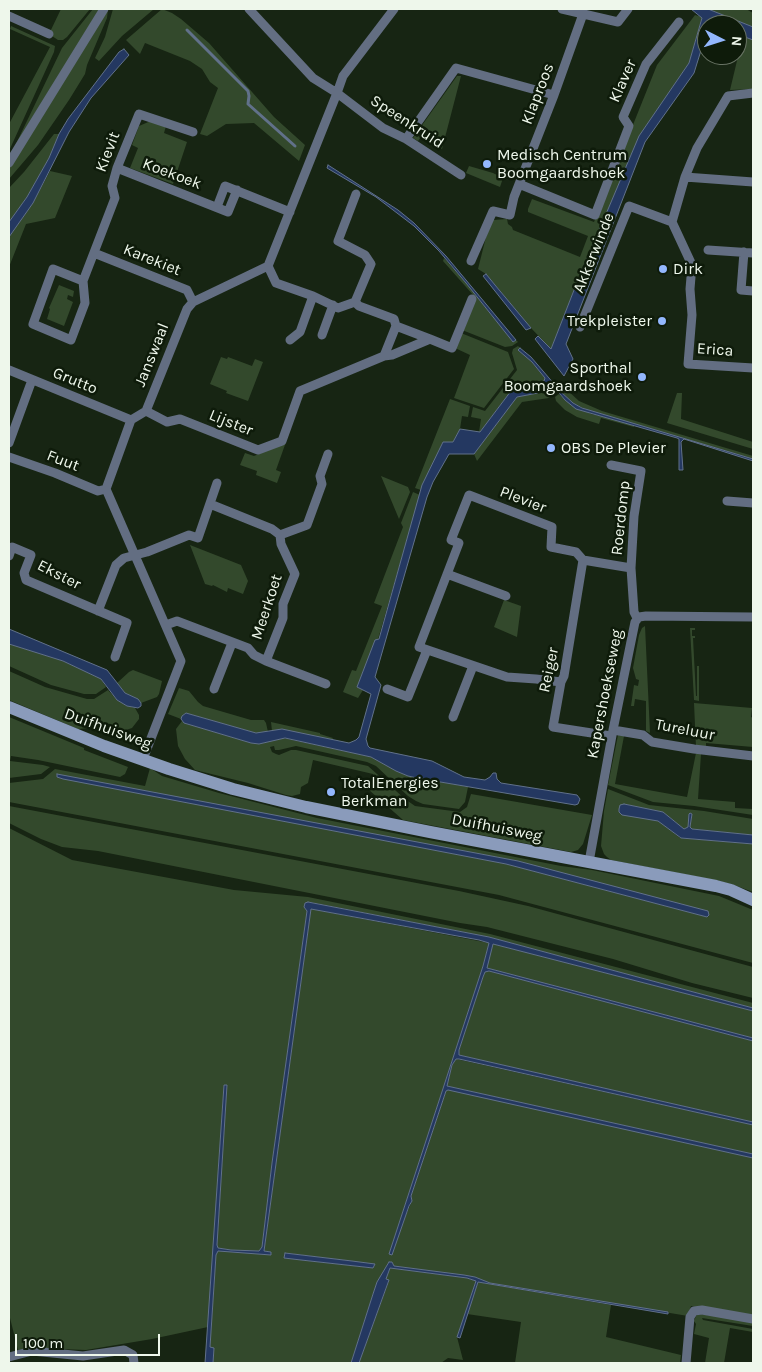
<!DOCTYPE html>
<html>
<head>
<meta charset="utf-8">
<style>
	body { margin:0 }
	#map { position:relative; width:762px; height:1372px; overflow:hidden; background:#172513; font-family:Karla,sans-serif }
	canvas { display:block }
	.frame { position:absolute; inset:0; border:10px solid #eef7eb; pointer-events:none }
	.north { position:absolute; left:697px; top:15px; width:50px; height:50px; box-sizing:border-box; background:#0e1b0a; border:1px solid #687364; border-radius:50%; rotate:95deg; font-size:14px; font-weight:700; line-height:20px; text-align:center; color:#eef7eb }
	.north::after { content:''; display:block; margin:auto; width:18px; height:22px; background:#93b7fd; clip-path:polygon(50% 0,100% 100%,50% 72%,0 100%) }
	.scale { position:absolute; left:15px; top:1334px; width:145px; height:22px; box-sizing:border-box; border:2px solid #eef7eb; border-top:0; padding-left:6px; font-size:15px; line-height:18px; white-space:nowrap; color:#eef7eb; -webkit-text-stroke:4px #0e1b0a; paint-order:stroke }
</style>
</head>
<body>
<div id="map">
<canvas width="762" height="1372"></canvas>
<div class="frame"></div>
<div class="north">N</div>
<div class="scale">100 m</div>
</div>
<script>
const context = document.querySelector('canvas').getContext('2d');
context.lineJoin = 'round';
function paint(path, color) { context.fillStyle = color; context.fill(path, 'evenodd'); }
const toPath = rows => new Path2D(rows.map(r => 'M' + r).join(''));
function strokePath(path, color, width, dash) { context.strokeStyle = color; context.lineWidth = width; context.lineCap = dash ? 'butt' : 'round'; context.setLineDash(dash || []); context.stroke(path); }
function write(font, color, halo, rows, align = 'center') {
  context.font = font + ' Karla,sans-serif'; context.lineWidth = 5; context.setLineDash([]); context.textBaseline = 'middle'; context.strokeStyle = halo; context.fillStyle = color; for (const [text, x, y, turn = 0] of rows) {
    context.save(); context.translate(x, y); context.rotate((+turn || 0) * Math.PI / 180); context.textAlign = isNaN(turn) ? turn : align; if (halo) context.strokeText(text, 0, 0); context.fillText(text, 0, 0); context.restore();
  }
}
const green = toPath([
	[61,9,90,9,67,37,63,40,58,40,49,34],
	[93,9,100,9,14,148,62,48],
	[108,9,107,18,87,65,85,74,69,100,38,145,9,179,9,166],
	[113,9,154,9,122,36,99,61,95,58,105,37],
	[162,9,172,13,181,19,209,43,274,117,305,145,299,161,254,123,226,124,207,136,200,134,218,88,210,82,202,69,190,61,145,43,140,54,126,40],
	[708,9,746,9,753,13,753,27],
	[695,15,702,17,689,63,639,137,576,285,551,349,531,328,486,274,478,269,486,237,493,220,507,219,508,224,512,227,513,230,580,257,588,236,528,212,528,209,532,199,594,222,657,65],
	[11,26,55,46,54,52,9,151,9,124,50,47,10,29],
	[737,34,753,40,753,89,730,90,741,44,737,43],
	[457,76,461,76,442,149,421,137,418,141,413,138],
	[153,120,166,126,164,133,187,142,173,184,130,168,138,148,132,145,139,126],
	[54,134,59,134,49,158,27,197,9,222,9,188,24,172],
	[469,166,493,173,503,178,500,187,466,173],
	[50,171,72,176,55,218,26,224,9,267,9,237,33,203],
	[444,258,466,283,513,342,516,340,518,342,512,346,505,347,462,330,474,296,443,261],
	[59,285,74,291,73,297,68,295,67,299,73,302,64,326,47,319,50,309,49,308],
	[461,333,508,352,514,369,484,408,454,398,470,355,455,348],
	[518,346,520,348,519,350,526,355,545,378,544,381,514,387,480,432,479,432,481,419,471,417,473,407,485,411,517,370,512,353,513,349],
	[221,357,227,359,228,357,252,366,255,359,263,362,248,401,226,393,227,391,210,384],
	[550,387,554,387,557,392,549,398,522,402,477,461,474,454,517,397,538,393,540,390],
	[566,389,579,401,602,411,753,456,753,459,587,410,573,403,561,392],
	[677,393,682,393,681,419,753,442,753,449,667,423],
	[559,394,565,400,591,414,601,416,634,425,634,427,601,418,599,424,577,417,565,410,556,401,555,397],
	[450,399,470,406,468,417,462,416,460,429,453,442,443,442,421,490,415,488],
	[286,442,276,470,281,472,277,483,256,475,257,471,240,465,245,453,254,456],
	[381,476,408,487,410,492,399,519],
	[413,492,420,495,378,639,375,641,357,687,363,690,358,698,343,692,352,670,356,671,382,606,374,603,403,527,401,523],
	[190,545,241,565,248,581,243,594,228,588,227,592,213,585,212,586,205,584],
	[504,600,521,606,517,637,494,627],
	[645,626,650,733,646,731,646,701,635,699,634,706,631,706,634,685,638,686,639,680,636,679,633,668,639,635,642,628],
	[690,628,695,628,695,630,692,630,692,636,695,636,695,638,693,638,696,696,697,696,697,666,699,666,699,701,694,700],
	[9,644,63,661,101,679,106,687,96,694,84,694,51,685,9,666],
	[133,670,162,681,159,694,157,697,141,703,138,699,125,693,117,683,129,672],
	[9,671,45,687,87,699,94,699,108,690,117,700,127,706,135,708,139,715,139,719,132,728,126,730,124,740,88,726,88,728,78,729,9,700],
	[179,688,189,691,198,702,203,706,251,720,264,720,266,723,268,732,256,733,186,713,182,716,181,719,168,714],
	[694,703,752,708,751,717,753,718,753,747,706,743,706,747,696,747],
	[9,717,84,748,84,750,128,767,125,774,120,777,38,760,11,756,10,761,43,765,50,767,41,774,9,778],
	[182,721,184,723,251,743,259,744,282,738,288,739,371,757,396,771,408,776,468,787,465,802,459,809,423,804,416,801,408,796,376,766,367,762,296,746,279,750,275,750,274,746,270,747,272,752,276,754,279,755,291,750,296,750,368,766,405,799,415,806,460,812,467,807,471,794,592,815,583,844,578,850,571,852,403,820,369,790,373,774,313,760,308,783,301,787,300,794,292,796,286,795,248,783,195,770,185,759,178,746,176,729],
	[271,722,320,733,320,734,333,738,332,740,282,730,272,731],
	[618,735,624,736,615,784,687,797,696,753,701,754,698,799,735,802,735,808,753,809,753,815,694,806,653,802,608,785],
	[150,768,162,776,219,793,317,818,561,866,592,870,719,896,753,910,753,963,499,895,9,802,9,783,43,779,55,769,145,786],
	[57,777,518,861,709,916,707,917,506,864],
	[608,789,649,805,704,811,753,819,753,835,692,829,690,827,692,814,690,813,688,827,684,829,663,812,624,804,660,822,680,838,753,844,753,892,734,885,719,881,611,860,607,857,604,854,601,846,604,811],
	[9,806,459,891,528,906,753,967,753,998,692,983,613,959,487,927,460,923,98,851,62,847,41,839,9,823],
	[9,828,72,860,234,890,308,897,490,934,753,1003,753,1008,489,937,315,903,308,902,305,903,304,907,307,911,272,1163,262,1247,261,1251,231,1250,218,1248,217,1245,227,1085,224,1085,208,1327,152,1339,86,1350,34,1348,18,1350,9,1314],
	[311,909,489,943,483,966,389,1254,412,1201,411,1196,446,1091,448,1089,452,1090,753,1158,753,1316,691,1306,688,1316,490,1283,475,1277,394,1266,392,1262,389,1263,373,1294,351,1363,213,1363,214,1348,210,1348,216,1255,218,1250,270,1255,271,1252,264,1251],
	[286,1253,352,1261,373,1268,285,1258],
	[493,944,753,1011,753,1038,486,968],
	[489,971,753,1041,753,1122,459,1055,459,1050,483,977,485,972],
	[456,1059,753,1125,753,1154,447,1086,452,1065],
	[390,1268,467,1278,476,1281,457,1337,463,1360,448,1358,441,1363,359,1363,389,1281,386,1279],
	[478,1282,611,1305,606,1337,681,1355,680,1363,515,1363,521,1322,467,1314],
	[699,1314,753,1321,753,1326,702,1318,703,1320,753,1329,753,1332,730,1328,724,1363,705,1363,709,1338,694,1334,696,1324,694,1321,696,1316]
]);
const water = toPath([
	[691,9,708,9,753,27,753,40,737,34,737,25,707,25,707,31,694,73,645,142,566,344,573,359,564,376,535,339,538,336,551,349,576,285,639,136,689,63,702,18,691,9],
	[124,49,129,55,91,98,69,132,33,203,9,237,9,222,27,197,49,158,59,134,68,119,119,52,124,49],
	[328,165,398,210,414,223,446,256,516,340,513,342,466,283,439,251,414,226,376,197,327,168,328,165],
	[486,274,495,285,531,328,526,330,483,276,486,274],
	[520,348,531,357,561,392,573,403,582,408,753,459,753,461,684,439,681,442,683,470,679,470,679,439,677,438,576,409,565,400,554,387,550,387,540,390,538,393,517,397,474,454,449,454,433,482,427,497,375,677,381,685,366,739,368,746,370,748,432,761,464,777,485,780,490,777,493,773,496,773,497,779,501,783,577,795,580,799,578,804,575,805,417,778,408,776,396,771,371,757,285,738,259,744,251,743,184,723,181,719,182,716,186,713,256,733,282,729,349,743,356,740,359,737,371,694,357,687,375,640,379,639,422,485,443,442,453,442,460,429,480,432,514,387,544,381,545,378,532,362,518,350,520,348],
	[9,629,107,670,125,693,138,699,141,703,141,706,138,708,127,706,117,700,101,679,63,661,9,644,9,629],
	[57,774,518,861,708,911,709,915,707,917,506,864,63,779,57,777,57,774],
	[624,804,663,812,684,829,688,827,689,814,690,813,692,814,690,827,692,829,753,835,753,844,681,838,658,821,622,815,619,812,619,809,620,805,624,804],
	[308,902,489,937,753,1008,753,1011,493,944,487,968,753,1038,753,1041,489,971,485,972,483,977,459,1050,459,1055,753,1122,753,1125,459,1059,456,1059,452,1065,447,1086,753,1154,753,1158,448,1090,446,1091,411,1196,412,1201,409,1206,392,1255,389,1254,483,966,489,943,479,940,311,909,264,1251,271,1252,271,1255,218,1251,216,1255,210,1347,214,1348,213,1363,205,1363,224,1085,227,1085,217,1245,218,1248,231,1250,259,1251,262,1247,272,1163,307,911,304,907,305,903,308,902],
	[285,1253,352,1261,375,1264,373,1268,301,1260,284,1258,285,1253],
	[389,1262,392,1262,394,1266,464,1275,475,1277,490,1283,668,1312,668,1314,478,1282,460,1338,457,1337,476,1281,467,1278,390,1268,386,1279,389,1280,359,1363,351,1363,373,1294,377,1282,389,1262]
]);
const stream = toPath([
	[187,30,248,91,249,96,248,104,295,146]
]);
const street = toPath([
	[249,9,313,78,337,93,383,128,406,139,461,175],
	[562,9,618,22,628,9],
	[9,16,49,34],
	[753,93,728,96,697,148,685,177,672,222,692,265,690,289,692,315,688,364,753,368],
	[406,139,456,68,554,95],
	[9,163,104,9],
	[117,168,228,212,237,190],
	[685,177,753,182],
	[519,184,595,215,629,126,623,117,646,64,679,22],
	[217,207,225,186,290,212],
	[708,250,753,253],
	[744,252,741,290,753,291],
	[94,253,187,290,193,302],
	[471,261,493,211,510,215,514,197,554,95,583,14],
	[268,266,276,283,313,296,338,308,355,302,371,264,365,255,338,241,356,194],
	[83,281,53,269,33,324,71,340,85,303,83,281,115,198,112,186,117,168,139,114,193,132],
	[355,302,359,306,394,319,396,326],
	[580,327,629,206,672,222],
	[322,335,333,305],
	[290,340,300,332,313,296],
	[384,356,396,326,430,339],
	[9,370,131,420],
	[146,411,167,422,180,419,258,450,282,441,300,391,384,356,392,355,430,339,452,348,472,299],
	[9,443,32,380],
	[9,457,55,473,98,491,106,489],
	[611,465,641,471,634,516,631,568,634,612,637,618],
	[727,501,753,503],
	[210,504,272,529,280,535],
	[9,556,12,547,31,555,24,573,26,580,127,623,115,657],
	[583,560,564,676,561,682,553,727,611,736],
	[447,574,506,596],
	[98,611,116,565,124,558,147,552,189,535,198,538,217,483],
	[166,625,177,621,248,648,254,655,266,661,326,684],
	[266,661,283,618,283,604,295,574,281,544,280,535,307,525,322,484,320,476,328,454],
	[561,682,536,679,507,677,419,647,459,543,451,540,469,495,552,527,551,547,576,552,583,560,631,568],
	[214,689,232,643],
	[387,689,408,697,427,650],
	[453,717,473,666],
	[613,730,643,735,652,742,694,749,753,756],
	[143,759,181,661,106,489,131,420,146,411,187,309,193,302,268,266,337,93,343,76,394,9],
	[589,862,613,730,635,622,639,617,646,616,753,617],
	[9,1357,32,1351,83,1356,124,1350,133,1355,134,1363],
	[686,1363,690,1317,694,1311,702,1310,753,1319]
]);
const secondary = toPath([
	[9,707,104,746,169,769,233,789,306,807,430,832,716,886,731,890,753,900]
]);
const markers = [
	[487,164,5,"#93b7fd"],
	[663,269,5,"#93b7fd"],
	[662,321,5,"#93b7fd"],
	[642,377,5,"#93b7fd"],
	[551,448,5,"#93b7fd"],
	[331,792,5,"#93b7fd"]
];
const streetNames = [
	["Klaver",623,81,-66],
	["Klaproos",538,94,-69],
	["Speenkruid",407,122,33],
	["Kievit",108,152,-69],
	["Koekoek",172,174,21],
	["Akkerwinde",594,253,-68],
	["Karekiet",152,260,22],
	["Erica",715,350,4],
	["Janswaal",152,355,-68],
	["Grutto",75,381,22],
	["Lijster",231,423,22],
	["Fuut",63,461,21],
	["Plevier",523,500,21],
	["Roerdomp",621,518,-84],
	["Ekster",59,575,27],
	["Meerkoet",267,607,-72],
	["Reiger",549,670,-78],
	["Kapershoekseweg",605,694,-79],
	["Duifhuisweg",108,729,20],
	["Tureluur",685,730,11],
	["Duifhuisweg",497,828,11]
];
const poiNames = [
	["Medisch Centrum",497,155],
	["Boomgaardshoek",497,173],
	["Dirk",673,269],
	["Trekpleister",652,321,"right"],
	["Sporthal",632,368,"right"],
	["Boomgaardshoek",632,386,"right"],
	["OBS De Plevier",561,448],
	["TotalEnergies",341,783],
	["Berkman",341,801]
];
paint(green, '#33492c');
paint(water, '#243861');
strokePath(water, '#61718a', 1);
strokePath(stream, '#61718a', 3);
strokePath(street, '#636e82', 9);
strokePath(secondary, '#8a9bbb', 12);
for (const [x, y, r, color] of markers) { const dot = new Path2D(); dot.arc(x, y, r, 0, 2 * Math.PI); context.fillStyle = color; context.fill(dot); strokePath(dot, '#0e1b0a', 2); }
write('16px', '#eef7eb', '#0e1b0a', streetNames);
write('16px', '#eef7eb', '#0e1b0a', poiNames, 'left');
</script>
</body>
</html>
